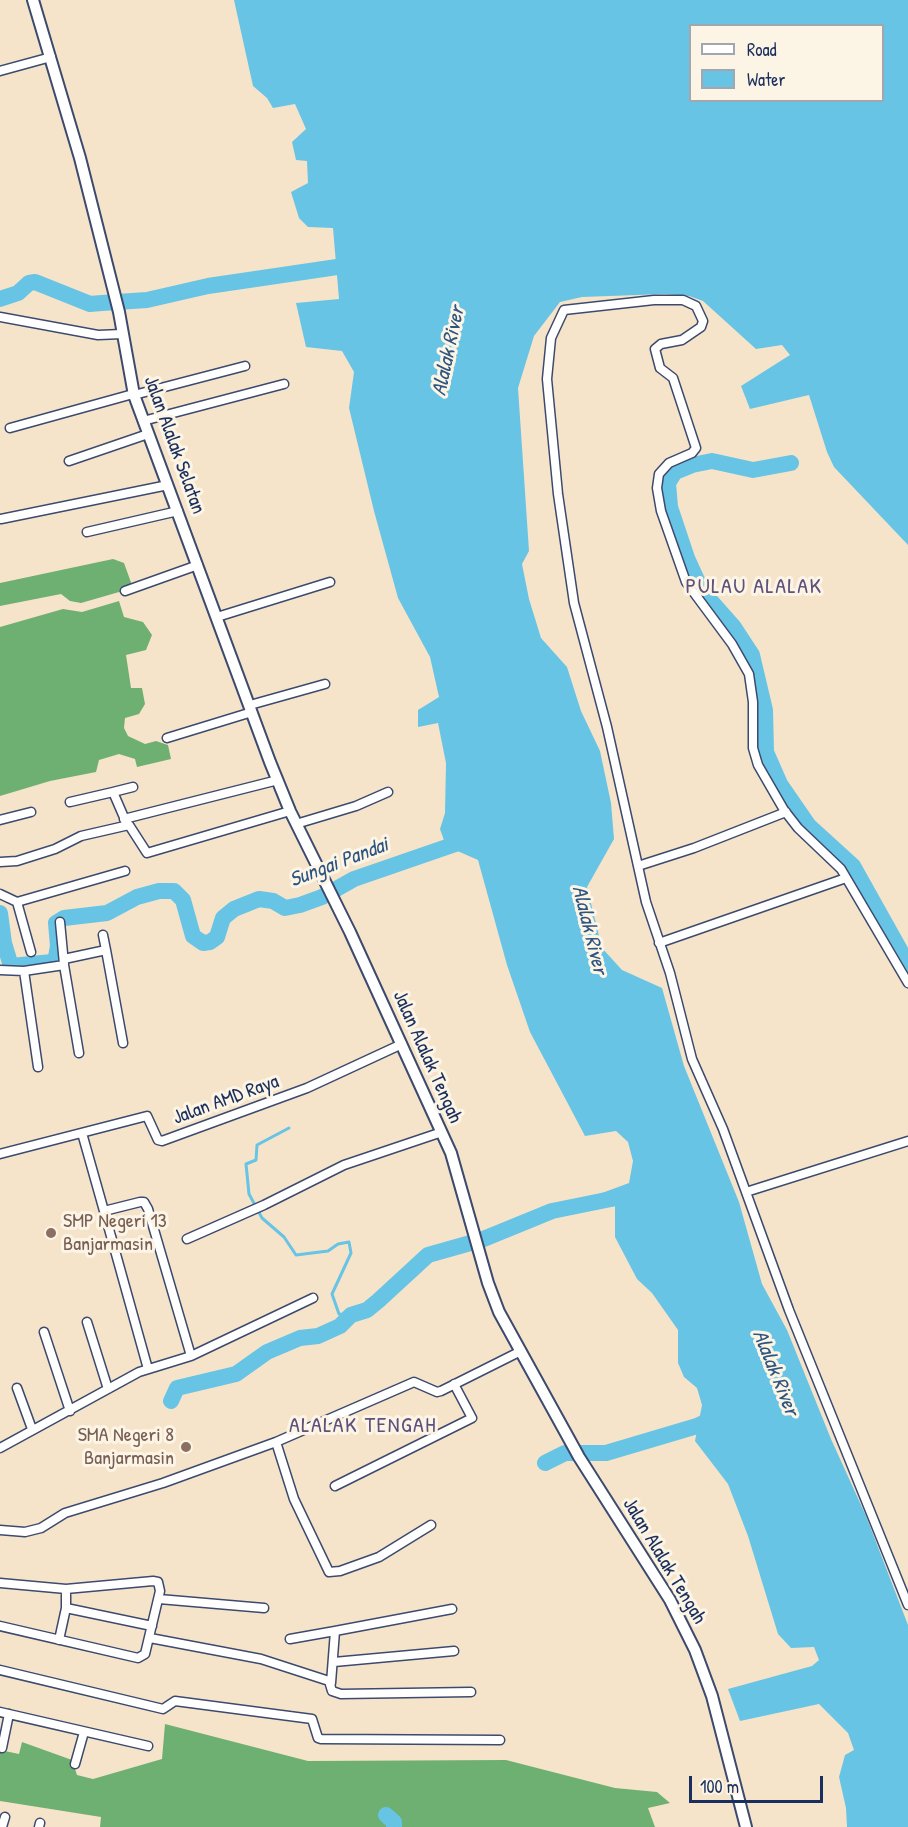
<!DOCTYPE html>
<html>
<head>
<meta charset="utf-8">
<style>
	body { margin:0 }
	#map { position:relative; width:908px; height:1827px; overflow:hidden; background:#f6e4ca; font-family:"Patrick Hand",sans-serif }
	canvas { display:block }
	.legend { position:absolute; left:689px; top:24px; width:195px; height:78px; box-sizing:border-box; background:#fcf5e5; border:2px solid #a2a6af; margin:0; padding:8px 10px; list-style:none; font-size:18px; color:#1b2f5e }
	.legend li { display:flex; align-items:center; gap:12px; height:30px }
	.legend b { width:30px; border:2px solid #a2a6af }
	.scale { position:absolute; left:689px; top:1776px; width:134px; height:27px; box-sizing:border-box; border:3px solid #1b2f5e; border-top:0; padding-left:8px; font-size:18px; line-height:21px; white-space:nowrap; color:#1b2f5e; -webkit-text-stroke:4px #fcf5e5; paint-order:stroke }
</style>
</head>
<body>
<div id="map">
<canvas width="908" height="1827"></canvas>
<ul class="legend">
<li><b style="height:8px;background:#fff"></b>Road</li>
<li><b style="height:16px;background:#67c4e5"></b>Water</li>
</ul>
<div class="scale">100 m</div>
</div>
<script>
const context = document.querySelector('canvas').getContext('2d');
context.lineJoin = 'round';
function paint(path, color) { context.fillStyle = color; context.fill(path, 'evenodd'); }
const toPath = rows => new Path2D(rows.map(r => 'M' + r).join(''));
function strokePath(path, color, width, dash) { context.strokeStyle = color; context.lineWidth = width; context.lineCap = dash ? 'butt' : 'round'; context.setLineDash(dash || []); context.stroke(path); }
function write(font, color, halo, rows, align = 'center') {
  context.font = font + ' "Patrick Hand",sans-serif'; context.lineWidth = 6; context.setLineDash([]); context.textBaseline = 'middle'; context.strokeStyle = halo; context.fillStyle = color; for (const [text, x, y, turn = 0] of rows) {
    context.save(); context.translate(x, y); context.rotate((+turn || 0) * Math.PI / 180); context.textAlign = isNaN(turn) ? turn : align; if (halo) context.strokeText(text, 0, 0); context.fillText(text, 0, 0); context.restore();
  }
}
const forest = toPath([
	[113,559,124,563,133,588,81,603,70,601,61,594,0,606,0,583],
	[119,601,124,617,143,622,152,635,146,650,126,655,131,688,142,688,145,704,139,714,125,718,124,728,128,736,145,744,156,741,168,745,171,759,137,767,135,759,119,754,99,760,96,772,50,781,0,796,0,627,63,609,82,612],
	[165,1724,308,1761,506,1760,615,1788,657,1792,670,1803,648,1808,655,1827,100,1827,101,1817,0,1801,0,1750,19,1754,22,1742,72,1760,77,1775,93,1779,162,1759]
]);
const water = toPath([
	[234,0,908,0,908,545,834,467,827,452,809,395,750,409,741,386,790,355,782,345,756,349,703,301,689,296,665,294,582,297,560,302,534,336,518,388,529,551,522,564,529,599,541,638,567,667,581,711,600,751,611,803,614,839,587,887,602,948,622,970,662,988,684,1066,739,1202,762,1284,787,1330,831,1439,866,1516,908,1625,908,1827,847,1827,846,1808,839,1777,845,1755,854,1750,848,1733,819,1704,740,1721,728,1689,812,1666,819,1660,814,1647,791,1648,778,1634,748,1536,728,1484,695,1441,702,1405,697,1388,684,1377,678,1363,678,1330,652,1293,637,1279,615,1237,615,1206,595,1208,594,1196,629,1183,633,1161,628,1142,616,1131,585,1136,530,1032,507,965,478,860,446,846,440,829,445,813,446,763,438,723,418,727,418,710,439,697,430,657,398,598,374,511,349,408,354,372,342,351,306,347,296,303,339,299,333,228,308,227,299,218,291,192,308,183,307,161,296,160,292,142,306,129,295,104,273,108,267,98,253,86],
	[690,26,882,26,882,100,690,100]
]);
const stream = toPath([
	[289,1128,257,1145,256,1160,246,1164,249,1194,262,1218,284,1237,296,1255,328,1251,338,1244,349,1242,351,1253,332,1294,339,1314,351,1315]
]);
const river = toPath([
	[0,299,18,293,29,283,35,282,90,304,102,303,147,300,208,286,337,267,358,269],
	[791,463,753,470,712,461,692,465,675,472,668,483,670,507,687,558,702,591,733,626,752,655,765,710,766,752,780,784,809,826,853,866,908,964],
	[0,913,4,943,11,966,52,962,56,957,58,946,56,923,64,918,107,913,137,897,159,891,174,891,183,900,193,936,203,943,210,942,217,937,223,918,234,909,259,899,273,901,285,908,300,905,322,897,354,879,467,840],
	[171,1401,177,1388,236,1374,267,1352,300,1338,318,1336,340,1326,351,1315,367,1310,378,1301,428,1255,481,1240,552,1211,616,1198],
	[545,1463,565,1453,606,1453,697,1426,718,1416],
	[386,1815,394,1822,394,1827]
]);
const minor = toPath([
	[0,71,51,57],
	[0,317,98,335,122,334],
	[134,395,245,366],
	[143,421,284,384],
	[10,428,133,394],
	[69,461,148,434],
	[1,519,168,485],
	[87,532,178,511],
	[125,591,198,565],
	[217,617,330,582],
	[250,705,325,684],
	[167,738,252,712],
	[113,792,133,787],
	[70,802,113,792,126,822],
	[124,819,278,780],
	[0,820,31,812],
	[296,824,356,806,388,792],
	[0,862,17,861,55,849,81,836,129,825,147,853,290,811],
	[638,866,694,848,786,812],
	[0,894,17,902,31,952],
	[17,902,125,871],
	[60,922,64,964],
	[659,943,846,878],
	[106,950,123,1043],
	[64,959,106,950,103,935],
	[0,970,24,971,64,965,79,1053],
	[24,971,38,1067],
	[908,983,841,869,798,828,784,810,758,765,753,748,753,702,749,674,732,644,686,582,661,511,657,488,659,474,669,463,692,453,696,448,673,378,660,368,655,349,661,344,682,340,701,327,703,321,696,306,683,300,654,300,564,310,551,338,547,379,558,494,574,603,607,727,646,902,670,973,692,1059,723,1129,789,1310,908,1605],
	[82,1133,104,1211,140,1202,144,1202,148,1209,191,1356],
	[0,1154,147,1116,158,1140,162,1141,307,1088,402,1044],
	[746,1192,908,1141],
	[104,1211,148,1369],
	[187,1239,264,1205,344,1165,442,1132],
	[87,1322,108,1389],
	[44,1332,70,1411],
	[17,1388,32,1429],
	[276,1442,294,1499,329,1572,340,1571,379,1557,431,1525],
	[0,1448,139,1372,191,1356,313,1298],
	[335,1486,472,1418,454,1384],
	[0,1530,25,1532,41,1528,65,1513,163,1483,276,1442,414,1382,437,1392,441,1391,521,1351],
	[0,1583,66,1589,153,1581,158,1582,160,1591,145,1654,138,1658,0,1626],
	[159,1599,264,1608],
	[66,1608,152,1626],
	[150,1638,261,1659,329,1681,332,1691,341,1694,471,1692],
	[290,1639,335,1631],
	[59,1640,66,1608,66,1589],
	[334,1662,454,1651],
	[0,1670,163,1709,175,1701,312,1719,318,1738,321,1739,500,1740],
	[331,1683,335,1631,452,1609],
	[0,1712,148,1746],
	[2,1748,9,1714],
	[75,1764,84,1732],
	[2,1827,5,1817],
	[39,1827,40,1823]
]);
const tertiary = toPath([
	[33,0,80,158,119,312,134,395,270,762,290,811,350,932,451,1153,488,1283,499,1312,579,1457,670,1600,695,1650,712,1696,746,1827]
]);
const markers = [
	[51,1233,6,"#8d6e63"],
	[186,1447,6,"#8d6e63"]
];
const streetNames = [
	["Jalan Alalak Selatan",174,445,70],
	["Jalan Alalak Tengah",427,1057,66],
	["Jalan AMD Raya",226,1100,-20],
	["Jalan Alalak Tengah",664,1561,59]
];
const educationNames = [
	["SMP Negeri 13",63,1222],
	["Banjarmasin",63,1245],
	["SMA Negeri 8",174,1436,"right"],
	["Banjarmasin",174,1459,"right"]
];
const waterNames = [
	["Alalak River",449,351,-78],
	["Sungai Pandai",339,863,-21],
	["Alalak River",589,930,76],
	["Alalak River",775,1373,68]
];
const quarterNames = [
	["PULAU ALALAK",754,587],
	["ALALAK TENGAH",363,1426]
];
paint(forest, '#6eb072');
paint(water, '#67c4e5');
strokePath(stream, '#67c4e5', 3);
strokePath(river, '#67c4e5', 16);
strokePath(minor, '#3c4a6e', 11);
strokePath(tertiary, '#3c4a6e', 14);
strokePath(minor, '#fff', 8);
strokePath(tertiary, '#fff', 10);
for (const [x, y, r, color] of markers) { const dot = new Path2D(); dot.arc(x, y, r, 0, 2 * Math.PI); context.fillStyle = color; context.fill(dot); strokePath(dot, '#fcf5e5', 2); }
write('20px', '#1b2f5e', '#fcf5e5', streetNames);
write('20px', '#785e54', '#fcf5e5', educationNames, 'left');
write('italic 21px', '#2e5480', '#fcf5e5', waterNames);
context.letterSpacing = '1.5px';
write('22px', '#5f517c', '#fcf5e5', quarterNames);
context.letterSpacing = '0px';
</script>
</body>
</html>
